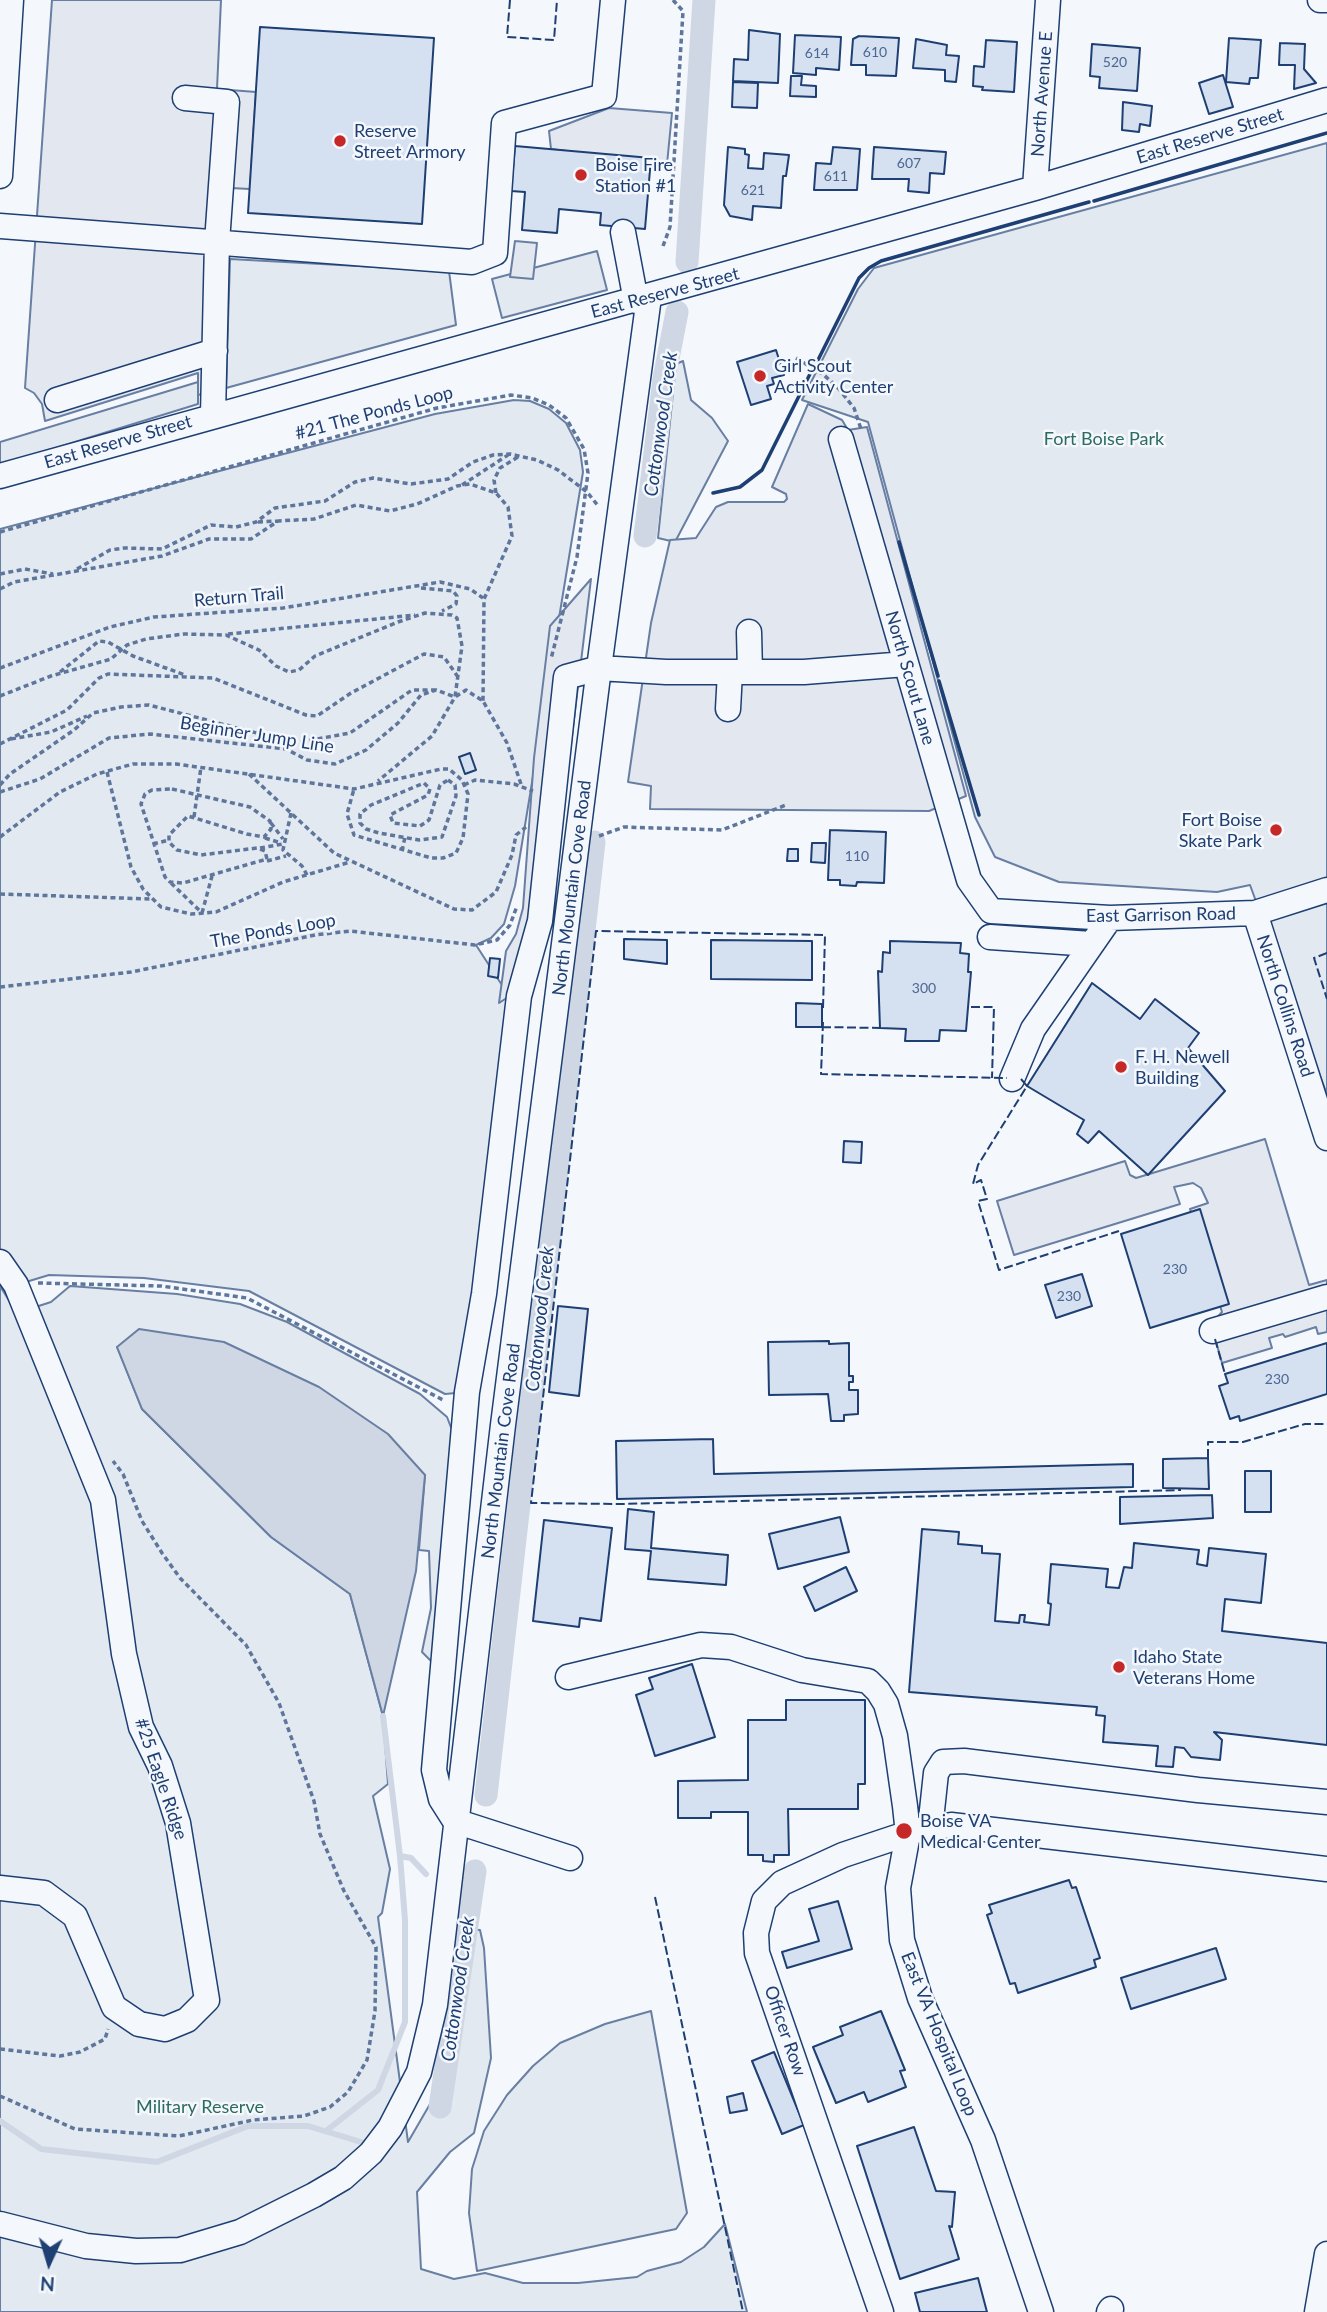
<!DOCTYPE html>
<html>
<head>
<meta charset="utf-8">
<style>
	body { margin:0 }
	#map { position:relative; width:1327px; height:2312px; overflow:hidden; background:#f4f7fb; font-family:Lato,sans-serif }
	canvas { display:block }
	.north { position:absolute; left:14px; top:2228px; width:70px; height:70px; -webkit-text-stroke:5px #f4f7fb; paint-order:stroke; rotate:184deg; font-size:19px; font-weight:700; line-height:28px; text-align:center; color:#1d3f73 }
	.north::after { content:''; display:block; margin:auto; width:24px; height:32px; background:#1d3f73; clip-path:polygon(50% 0,100% 100%,50% 72%,0 100%) }
</style>
</head>
<body>
<div id="map">
<canvas width="1327" height="2312"></canvas>
<div class="north">N</div>
</div>
<script>
const context = document.querySelector('canvas').getContext('2d');
context.lineJoin = 'round';
function paint(path, color) { context.fillStyle = color; context.fill(path, 'evenodd'); }
const toPath = rows => new Path2D(rows.map(r => 'M' + r).join(''));
function strokePath(path, color, width, dash) { context.strokeStyle = color; context.lineWidth = width; context.lineCap = dash ? 'butt' : 'round'; context.setLineDash(dash || []); context.stroke(path); }
function write(font, color, halo, rows, align = 'center') {
  context.font = font + ' Lato,sans-serif'; context.lineWidth = 5; context.setLineDash([]); context.textBaseline = 'middle'; context.strokeStyle = halo; context.fillStyle = color; for (const [text, x, y, turn = 0] of rows) {
    context.save(); context.translate(x, y); context.rotate((+turn || 0) * Math.PI / 180); context.textAlign = isNaN(turn) ? turn : align; if (halo) context.strokeText(text, 0, 0); context.fillText(text, 0, 0); context.restore();
  }
}
const green = toPath([
	[1327,143,1327,1095,1250,885,1217,892,1059,882,995,857,975,817,868,422,802,400,858,289,874,268,1327,143],
	[597,251,607,290,502,318,492,279,597,251],
	[230,259,449,271,456,325,226,388,230,259],
	[683,361,691,400,712,418,728,441,675,542,658,538,676,364,683,361],
	[198,382,198,404,0,465,0,442,198,382],
	[514,400,530,401,549,409,566,423,580,450,583,472,515,886,504,924,491,938,476,945,509,996,467,1392,445,1394,249,1291,144,1278,49,1275,16,1285,0,1262,0,529,435,414,514,400],
	[0,1286,17,1313,51,1302,70,1286,177,1294,240,1304,287,1322,420,1394,447,1417,459,1448,438,1668,422,1652,431,1608,429,1551,419,1550,425,1475,117,1347,142,1409,271,1537,350,1594,383,1716,388,1784,373,1796,390,1869,382,1913,378,1917,408,2142,437,2092,451,2049,467,1929,480,1930,484,1948,491,2058,474,2133,450,2152,417,2192,421,2269,454,2279,485,2273,523,2283,578,2283,637,2277,647,2271,681,2262,704,2247,725,2224,747,2312,0,2312,0,1286],
	[651,2011,687,2213,676,2229,477,2271,469,2213,472,2169,484,2131,507,2095,533,2066,560,2043,605,2024,651,2011]
]);
const parking = toPath([
	[52,0,221,0,217,89,256,92,250,189,230,188,226,388,198,395,198,373,45,421,42,404,34,393,25,388,52,0],
	[609,108,672,113,667,164,551,149,549,131,609,108],
	[515,241,537,243,533,279,510,277,515,241],
	[808,404,842,420,848,430,867,427,966,796,929,811,650,809,651,786,628,782,651,623,670,540,696,538,716,507,728,502,784,502,787,499,786,494,772,487,808,404],
	[591,579,549,926,534,980,499,1003,506,951,516,934,523,908,534,758,550,626,591,579],
	[1265,1139,1309,1285,1327,1280,1327,1332,1318,1334,1316,1327,1285,1337,1283,1334,1269,1338,1272,1348,1222,1363,1211,1324,1222,1312,1190,1209,1208,1203,1201,1188,1193,1183,1174,1187,1180,1204,1014,1255,997,1201,1125,1161,1130,1175,1136,1178,1265,1139]
]);
const water = toPath([
	[139,1329,224,1342,319,1387,388,1434,425,1475,416,1571,383,1716,350,1594,271,1537,142,1409,117,1347,139,1329]
]);
const stream = toPath([
	[383,1716,400,1856,411,1858,426,1874],
	[0,2121,41,2149,157,2162,248,2126,308,2126,361,2142],
	[326,2131,378,2090,405,2022,405,1920,400,1856]
]);
const canal = toPath([
	[687,262,704,0],
	[645,536,664,379,677,312],
	[486,1795,594,842],
	[440,2107,475,1871]
]);
const building = toPath([
	[260,27,434,38,422,224,248,213,260,27],
	[749,30,780,34,778,83,733,81,734,59,748,60,749,30],
	[795,35,841,37,839,70,816,68,816,75,793,73,795,35],
	[859,36,899,38,896,76,866,75,866,65,851,65,853,39,859,36],
	[1229,38,1261,40,1258,78,1250,78,1249,84,1226,82,1229,38],
	[916,39,947,45,946,55,959,56,956,82,945,81,945,70,913,68,916,39],
	[986,40,1017,42,1014,92,982,90,983,87,973,86,974,66,984,67,986,40],
	[1280,43,1305,44,1304,69,1316,83,1294,89,1295,65,1279,65,1280,43],
	[1092,44,1140,48,1137,91,1099,88,1100,77,1090,76,1092,44],
	[1223,75,1233,107,1209,114,1199,83,1223,75],
	[791,76,802,76,801,85,816,86,816,97,790,96,791,76],
	[733,82,758,83,757,108,732,107,733,82],
	[1123,102,1152,106,1150,126,1140,124,1139,132,1122,130,1123,102],
	[515,146,651,158,645,229,600,225,601,213,559,209,557,233,522,230,525,192,511,191,515,146],
	[728,147,745,149,745,154,749,155,748,168,763,169,764,153,789,155,786,176,783,176,781,208,753,206,752,220,730,216,724,205,728,147],
	[833,147,860,149,857,190,814,190,816,163,831,164,833,147],
	[874,147,946,152,944,174,930,173,929,193,908,191,909,179,872,179,874,147],
	[776,350,784,375,772,378,774,384,767,386,771,399,751,405,737,362,776,350],
	[470,753,476,770,465,774,459,757,470,753],
	[830,830,886,832,884,883,857,882,856,886,840,885,840,880,828,880,830,830],
	[812,843,826,843,825,863,811,862,812,843],
	[788,849,798,849,798,861,787,861,788,849],
	[624,939,667,940,667,964,624,959,624,939],
	[711,940,812,941,812,980,711,979,711,940],
	[890,941,961,943,960,953,969,954,968,972,971,972,966,1031,940,1030,939,1041,905,1041,906,1029,880,1028,878,971,882,972,883,952,890,953,890,941],
	[490,958,500,959,498,978,488,976,490,958],
	[1092,983,1140,1019,1155,999,1199,1033,1188,1048,1225,1091,1148,1175,1099,1131,1088,1143,1077,1134,1084,1120,1027,1086,1092,983],
	[796,1003,822,1004,822,1027,796,1027,796,1003],
	[844,1141,862,1142,861,1163,843,1162,844,1141],
	[1200,1209,1229,1304,1150,1328,1121,1234,1200,1209],
	[1082,1274,1092,1306,1056,1318,1045,1285,1082,1274],
	[558,1306,588,1309,579,1396,549,1392,558,1306],
	[829,1341,829,1344,849,1343,849,1376,853,1376,853,1382,849,1382,849,1390,858,1390,858,1414,844,1415,844,1421,831,1421,828,1394,769,1395,768,1342,829,1341],
	[1327,1343,1327,1394,1240,1421,1239,1416,1230,1419,1219,1386,1228,1383,1225,1374,1327,1343],
	[713,1439,714,1474,1133,1464,1133,1487,617,1499,616,1441,713,1439],
	[1208,1458,1209,1489,1163,1488,1163,1459,1208,1458],
	[1245,1471,1271,1471,1271,1512,1245,1512,1245,1471],
	[1212,1495,1213,1518,1120,1524,1120,1497,1212,1495],
	[628,1509,654,1512,651,1548,728,1555,726,1585,648,1579,651,1551,625,1549,628,1509],
	[840,1517,849,1552,778,1569,769,1534,840,1517],
	[544,1520,612,1528,601,1621,580,1618,579,1627,533,1621,544,1520],
	[922,1529,959,1532,958,1544,982,1546,982,1553,1000,1554,995,1621,1019,1623,1020,1615,1025,1615,1024,1622,1049,1625,1051,1604,1048,1603,1051,1564,1108,1569,1106,1587,1119,1588,1124,1567,1132,1568,1134,1543,1199,1550,1197,1564,1207,1566,1209,1548,1266,1554,1261,1603,1225,1599,1222,1631,1327,1643,1327,1745,1214,1732,1222,1740,1220,1760,1191,1757,1184,1748,1175,1747,1173,1767,1156,1766,1158,1746,1103,1742,1105,1716,1096,1715,1097,1707,909,1692,922,1529],
	[846,1567,857,1591,815,1611,804,1587,846,1567],
	[692,1664,715,1737,655,1756,636,1695,653,1689,649,1678,692,1664],
	[786,1700,865,1700,865,1784,858,1784,858,1809,788,1809,789,1855,774,1855,774,1862,763,1861,763,1855,748,1855,748,1812,711,1812,711,1818,678,1818,678,1781,748,1780,748,1720,786,1720,786,1700],
	[1069,1880,1072,1888,1076,1887,1100,1958,1094,1960,1096,1967,1018,1993,1015,1983,1010,1984,987,1915,992,1913,989,1905,1069,1880],
	[838,1901,852,1949,787,1968,782,1952,819,1941,809,1909,838,1901],
	[1216,1948,1226,1979,1131,2009,1121,1978,1216,1948],
	[881,2011,905,2070,900,2071,906,2087,868,2102,864,2092,836,2103,813,2047,843,2035,840,2027,881,2011],
	[774,2052,804,2125,782,2134,752,2061,774,2052],
	[743,2093,747,2110,730,2113,727,2097,743,2093],
	[914,2127,936,2191,955,2192,952,2227,949,2226,959,2259,900,2279,857,2146,914,2127],
	[978,2278,987,2312,920,2312,915,2293,978,2278]
]);
const path = toPath([
	[663,246,670,227,683,11,673,0],
	[796,358,824,375,839,389,854,408,861,429],
	[462,485,508,455],
	[496,493,494,480,500,468,518,457],
	[258,522,278,521],
	[0,532,437,408,511,395,532,398,549,405,566,418,584,449,588,473,577,557,551,659],
	[77,569,110,550,124,548,162,549,211,525,236,527,256,522,275,508,325,501,355,482,373,478,411,484,448,479,473,462,493,455,510,454,537,460,558,470,587,492,599,507],
	[0,574,25,569,53,574],
	[421,588,453,591,457,596,456,604,442,611],
	[0,589,14,582,162,556,209,539,251,539,278,521,314,519,356,505,390,511,417,504,457,486,470,484,496,493,508,507,512,536,484,599,483,701],
	[228,634,415,615],
	[0,668,110,627,154,617,283,608,440,582,470,589,483,598],
	[60,672,99,641,108,642,133,656,185,675],
	[0,696,51,676,111,659,127,645,146,639,184,634,226,635,259,650,276,666,289,672,299,670,315,656,398,622,425,613,452,615,457,618,462,646,455,697,432,736,378,781],
	[11,739,51,732,87,716],
	[0,744,67,710,99,678,108,674,213,678,306,715,317,716,351,693,424,654,444,657,458,677],
	[107,772,131,867,143,889,161,907,191,914,216,912,283,882,350,862],
	[249,774,334,853,454,909,472,910,496,892,512,855,516,835,526,827],
	[448,780,455,785,456,796,442,837,419,840,379,833,366,829,360,823,360,814,371,805,424,783,430,789,428,795,390,815,393,823,420,826,429,820,440,785,448,780],
	[0,785,10,774,74,730,93,713,121,707,149,705,295,743,350,733,412,690,435,690],
	[464,785,475,780,514,784,533,791],
	[172,789,250,807,270,821,271,829,264,837,247,834,188,816,169,835,169,842,177,850,201,855,257,848,265,851,267,859,183,883,170,882,165,877,141,804,145,794,152,790,172,789],
	[0,792,40,779,109,738,150,734,286,749,307,760,335,764,366,750,398,723,421,695,436,690,455,697,466,690,483,701,507,743,522,787],
	[291,813,283,850,302,866,307,875],
	[194,817,201,767],
	[271,823,283,839],
	[599,836,624,827,722,830,786,805],
	[0,837,60,792,97,774,133,764,176,764,354,789,441,769,449,769,462,780,468,794,463,838,456,853,443,858,431,858,354,835,347,814,354,789],
	[265,838,281,843],
	[153,844,169,840],
	[260,848,283,844],
	[402,851,405,837],
	[267,861,286,856],
	[171,883,201,912],
	[0,894,151,899],
	[202,913,212,876],
	[0,987,131,972,315,935,350,931,475,945,497,940,510,925,517,906],
	[38,1283,161,1286,247,1298,445,1401],
	[0,2049,60,2056,80,2052,105,2039,108,2029],
	[0,2096,75,2129,179,2136,253,2120,304,2116,330,2107,348,2092,367,2060,375,2011,376,1947,344,1891,320,1834,314,1801,279,1703,246,1645,180,1578,162,1553,142,1521,123,1474,113,1461]
]);
const minor = toPath([
	[1320,0,1327,0],
	[185,98,227,102,217,242,213,415],
	[0,176,11,0],
	[1035,188,1048,0],
	[0,226,472,262,495,253,504,123,604,96,613,0],
	[623,232,636,301],
	[57,400,215,351],
	[841,439,969,880,991,911,1110,918,1255,913,1327,890],
	[0,476,1035,188,1327,100],
	[749,632,750,672],
	[728,709,730,672],
	[1255,913,1327,1138],
	[990,937,1091,944],
	[1012,1079,1033,1029,1110,918],
	[0,1262,16,1285,103,1500,124,1654,141,1727,160,1766,178,1823,207,2000,187,2020,165,2029,139,2024,114,2007,75,1916,44,1893,0,1888],
	[1212,1331,1327,1297],
	[568,1677,701,1645,731,1647,802,1670,868,1681,878,1691,886,1704,895,1736,905,1806,908,1834,898,1888,902,1940,920,1998,983,2140,1041,2312],
	[930,1829,936,1773,943,1762,964,1761,1198,1790,1327,1802],
	[570,1858,455,1821,441,1799,434,1770,467,1392,484,1294,519,996,540,921,566,677,599,668,666,672,804,672,906,664],
	[0,2224,86,2246,136,2251,180,2250,240,2232,314,2195,343,2178,371,2153,390,2128,419,2072,435,2005,503,1425,599,668,649,297],
	[881,2312,757,1953,756,1933,764,1901,782,1883,843,1855,918,1830,951,1825,1327,1869],
	[1109,2312,1111,2309],
	[1317,2312,1327,2254]
]);
const fence = toPath([
	[510,0,507,37,554,40,557,0],
	[1327,953,1314,958,1327,999],
	[971,1007,994,1007,992,1078],
	[823,1008,825,935,596,931,531,1503,620,1504,1181,1490],
	[823,1022,821,1074,1007,1078],
	[822,1027,880,1028],
	[1021,1079,1027,1086,978,1165,973,1184,981,1180,987,1199,978,1201,999,1270,1119,1231],
	[1215,1339,1225,1374],
	[1208,1458,1208,1442,1243,1442,1305,1424,1327,1424],
	[655,1897,743,2312]
]);
const wall = toPath([
	[1094,201,1327,133],
	[816,364,859,278,869,268,881,261,1089,202],
	[713,493,740,487,762,470,811,372],
	[899,542,938,676],
	[939,681,979,815]
]);
const markers = [
	[340,141,7,"#c62828"],
	[581,175,7,"#c62828"],
	[760,376,7,"#c62828"],
	[1276,830,7,"#c62828"],
	[1121,1067,7,"#c62828"],
	[1119,1667,7,"#c62828"],
	[904,1831,9,"#c62828"]
];
const numberNames = [
	["610",875,52],
	["614",817,53],
	["520",1115,62],
	["607",909,163],
	["611",836,176],
	["621",753,190],
	["110",857,856],
	["300",924,988],
	["230",1175,1269],
	["230",1069,1296],
	["230",1277,1379]
];
const streetNames = [
	["North Avenue E",1042,94,-86],
	["East Reserve Street",1210,136,-17],
	["East Reserve Street",665,293,-15],
	["#21 The Ponds Loop",374,413,-15],
	["East Reserve Street",118,442,-16],
	["Return Trail",239,597,-5],
	["North Scout Lane",910,678,74],
	["Beginner Jump Line",257,735,9],
	["North Mountain Cove Road",572,888,-83],
	["East Garrison Road",1161,915,-1],
	["The Ponds Loop",273,931,-10],
	["North Collins Road",1285,1006,72],
	["North Mountain Cove Road",501,1451,-83],
	["#25 Eagle Ridge",161,1779,71],
	["Officer Row",785,2031,71],
	["East VA Hospital Loop",939,2034,68]
];
const poiNames = [
	["Reserve",354,131],
	["Street Armory",354,152],
	["Boise Fire",595,165],
	["Station #1",595,186],
	["Girl Scout",774,366],
	["Activity Center",774,387],
	["Fort Boise",1262,820,"right"],
	["Skate Park",1262,841,"right"],
	["F. H. Newell",1135,1057],
	["Building",1135,1078],
	["Idaho State",1133,1657],
	["Veterans Home",1133,1678],
	["Boise VA",920,1821],
	["Medical Center",920,1842]
];
const parkNames = [
	["Fort Boise Park",1104,439],
	["Military Reserve",200,2107]
];
const waterNames = [
	["Cottonwood Creek",661,424,-82],
	["Cottonwood Creek",540,1319,-84],
	["Cottonwood Creek",458,1989,-82]
];
paint(green, '#e3e9f0');
strokePath(green, '#687fa3', 2);
paint(parking, '#e3e8f0');
strokePath(parking, '#687fa3', 2);
paint(water, '#cfd7e4');
strokePath(water, '#687fa3', 2);
strokePath(stream, '#cfd7e4', 6);
strokePath(canal, '#cfd7e4', 23);
paint(building, '#d5e0f0');
strokePath(building, '#1d3f73', 2);
strokePath(minor, '#1d3f73', 27);
strokePath(path, '#5e769c', 3.5, [5, 3.5]);
strokePath(minor, '#f4f7fb', 24);
strokePath(fence, '#1d3f73', 2, [9, 3.5]);
strokePath(wall, '#1d3f73', 3.5);
for (const [x, y, r, color] of markers) { const dot = new Path2D(); dot.arc(x, y, r, 0, 2 * Math.PI); context.fillStyle = color; context.fill(dot); strokePath(dot, '#f4f7fb', 2.5); }
write('14px', '#4b6792', null, numberNames);
write('18px', '#1d3f73', '#f4f7fb', streetNames);
write('18px', '#1d3f73', '#f4f7fb', poiNames, 'left');
write('18px', '#2c6c60', '#f4f7fb', parkNames);
write('italic 19px', '#1d3f73', '#f4f7fb', waterNames);
</script>
</body>
</html>
